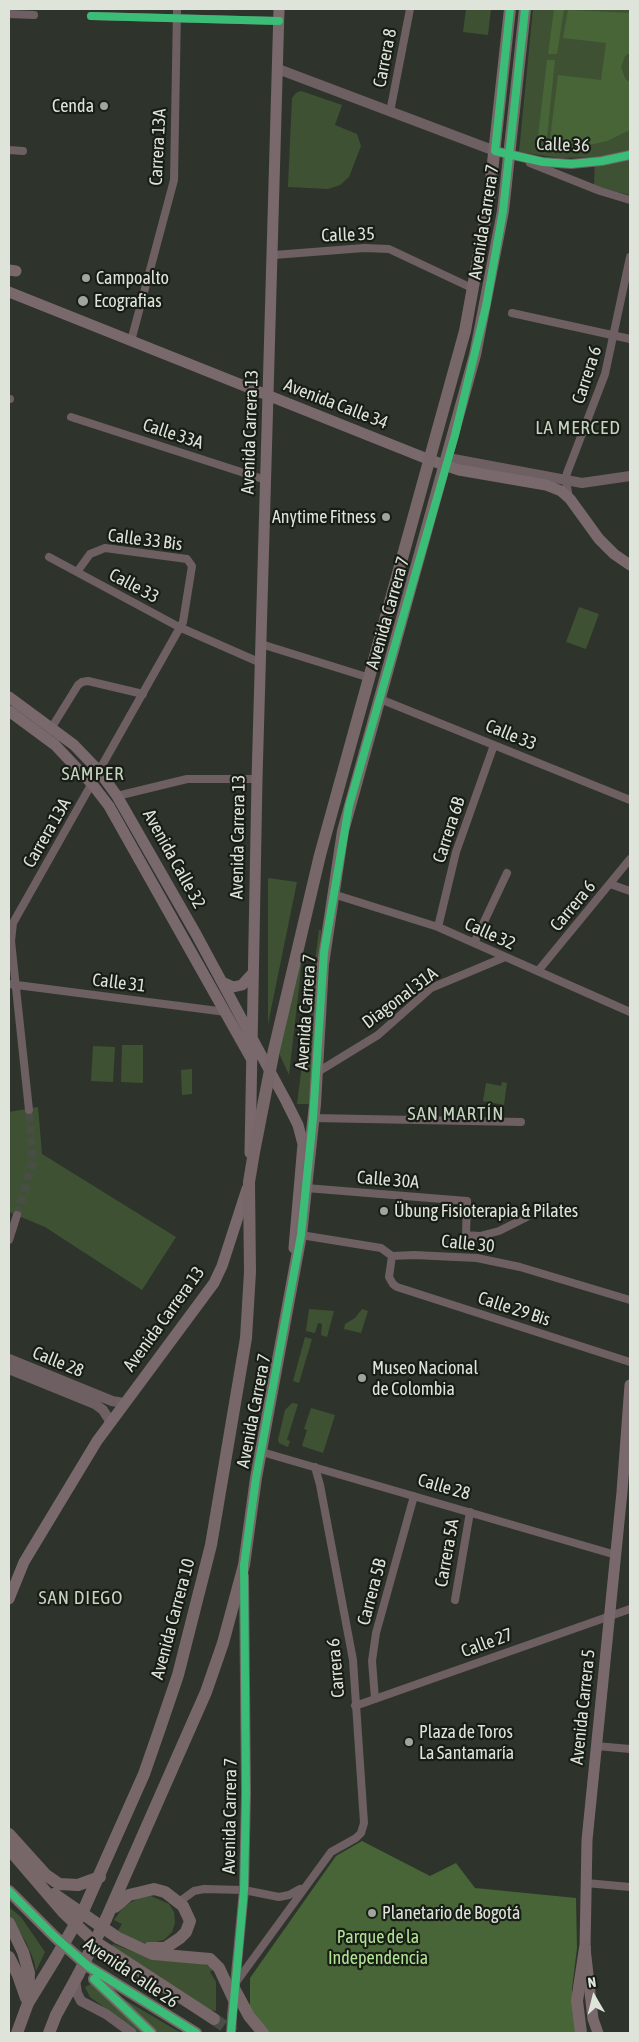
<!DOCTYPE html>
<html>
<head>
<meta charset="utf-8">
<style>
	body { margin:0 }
	#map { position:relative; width:639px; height:2042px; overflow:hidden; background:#2e342c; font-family:"Asap Condensed",sans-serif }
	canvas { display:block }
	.frame { position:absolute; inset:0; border:10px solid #dee4da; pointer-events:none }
	.north { position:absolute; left:569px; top:1972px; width:50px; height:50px; -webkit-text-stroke:4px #181d16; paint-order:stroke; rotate:352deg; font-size:14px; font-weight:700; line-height:20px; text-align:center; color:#dee4da }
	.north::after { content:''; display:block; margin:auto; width:18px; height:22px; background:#dee4da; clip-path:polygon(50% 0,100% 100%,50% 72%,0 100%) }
</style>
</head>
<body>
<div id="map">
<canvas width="639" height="2042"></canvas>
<div class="frame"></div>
<div class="north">N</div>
</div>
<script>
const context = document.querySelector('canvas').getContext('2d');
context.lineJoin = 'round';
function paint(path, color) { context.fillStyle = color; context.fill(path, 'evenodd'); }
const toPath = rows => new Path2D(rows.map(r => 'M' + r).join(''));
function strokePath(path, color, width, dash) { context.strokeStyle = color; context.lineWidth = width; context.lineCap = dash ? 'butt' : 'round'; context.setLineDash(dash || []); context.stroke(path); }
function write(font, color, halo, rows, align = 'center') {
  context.font = font + ' "Asap Condensed",sans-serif'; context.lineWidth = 4.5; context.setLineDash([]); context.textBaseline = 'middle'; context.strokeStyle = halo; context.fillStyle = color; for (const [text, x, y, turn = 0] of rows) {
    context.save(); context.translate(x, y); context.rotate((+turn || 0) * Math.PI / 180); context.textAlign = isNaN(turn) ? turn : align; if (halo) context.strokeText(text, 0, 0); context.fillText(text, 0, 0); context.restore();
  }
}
const green = toPath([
	[466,9,491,9,488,35,463,32],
	[533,9,630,9,630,195,594,186,595,157,560,158,519,152],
	[301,91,342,105,335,125,357,134,361,146,349,177,340,185,328,189,288,187,292,98,296,93],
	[579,607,599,614,586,649,566,642],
	[268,878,297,882,268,1024],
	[319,930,321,930,310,1104,297,1104],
	[303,952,289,1075,279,1053],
	[122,1045,143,1045,143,1083,121,1082],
	[93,1046,115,1047,113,1082,91,1081],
	[192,1069,192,1094,182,1095,181,1070],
	[502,1082,507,1083,504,1105,483,1101,486,1083,501,1086],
	[38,1107,42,1154,176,1237,142,1290,45,1227,9,1212,9,1112],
	[309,1309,334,1311,327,1337,321,1335,322,1324,318,1323,315,1333,306,1331],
	[362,1309,368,1311,361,1333,344,1329,345,1324,355,1318],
	[305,1337,312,1339,299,1383,293,1381],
	[292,1403,298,1404,287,1440,290,1441,288,1447,279,1443,278,1440,285,1410],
	[311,1408,335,1415,323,1453,302,1446,307,1430,304,1429],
	[151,1896,169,1904,174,1912,175,1923,172,1932,164,1940,148,1944,116,1934,122,1924,114,1920,124,1906,139,1898],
	[9,1907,21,1917,45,1952,36,1971,34,1961,26,1942,9,1916],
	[113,1944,155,1960,204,1963,213,1969,210,1972,216,1982,216,2011,206,2009,110,1950],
	[91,1984,148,2033,140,2033,90,1997,85,1987],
	[120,1997,181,2033,154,2033]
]);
const forest = toPath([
	[554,9,564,9,557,54,548,54],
	[568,10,630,13,630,53,625,56,621,67,625,78,630,83,630,130,607,141,568,150,549,147,558,75,601,80,606,43,563,38],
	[547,60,555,60,547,137,538,136],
	[362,1841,430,1876,456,1863,475,1888,576,1898,577,1948,572,1989,573,2015,578,2033,269,2033,250,2008,250,1978,336,1856]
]);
const minorTunnel = toPath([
	[17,1215,33,1161,29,1110]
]);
const primaryTunnel = toPath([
	[214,2019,234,2033]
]);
const minor = toPath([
	[9,14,34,15],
	[91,16,279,21],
	[390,112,410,9],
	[9,150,23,151],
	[530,163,600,191,630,200],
	[274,255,364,248,389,249,474,289],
	[512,313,630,339],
	[131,341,174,180,177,9],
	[9,399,10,399],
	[71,417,266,480],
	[569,498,566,481,567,473,605,374,630,257],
	[49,557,179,627,261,663],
	[261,644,370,678],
	[380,699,630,800],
	[52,727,78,685,82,682,88,681,143,694],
	[117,796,187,779,257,779],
	[610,884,630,891],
	[333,894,438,927,630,1012],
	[438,927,456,852,494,745],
	[474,943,507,873],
	[538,971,630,859],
	[9,984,226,1012],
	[316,1073,378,1035,431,988,505,957],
	[29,1110,11,941,13,923,183,622,192,566,187,559,105,548,90,554,77,572],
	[313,1118,521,1122],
	[306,1188,467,1201,466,1235,480,1236,499,1231,527,1217],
	[301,1235,381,1248,392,1256],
	[9,1240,17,1215],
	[392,1256,389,1277,393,1284,397,1287,630,1362],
	[392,1256,414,1255,477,1258,520,1267,630,1300],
	[262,1452,616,1555],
	[455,1600,470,1512],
	[375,1699,372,1661,376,1633,414,1496],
	[355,1706,630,1609],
	[596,1746,630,1749],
	[586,1883,630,1887],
	[179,1902,194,1891,204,1889,244,1890,279,1897,289,1895,300,1889],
	[237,1981,331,1852,356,1838,361,1833,364,1823,353,1660,320,1485,315,1467]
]);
const tertiary = toPath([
	[278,69,495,151,543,162,571,164,602,161,630,155],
	[448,458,582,483,630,476],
	[9,1359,112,1401,124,1403],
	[9,1369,95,1404,103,1410,110,1421],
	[75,1980,77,1993,81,2001,106,2014,132,2033],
	[232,2016,244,1890,246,1793,244,1576]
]);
const secondary = toPath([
	[9,270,16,271],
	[9,292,430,460,459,470,546,485,561,491,570,499,599,539,614,554,630,565],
	[9,697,74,745,99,771,117,796,196,934,286,1101,298,1125,303,1144,294,1248],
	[9,711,55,745,92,784,109,806,252,1060],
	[222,982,233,987,242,985,253,973],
	[250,1153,257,779,279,9],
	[9,1599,24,1562,97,1441,214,1283,222,1266,247,1189],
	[598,2033,593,2019,585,1948,587,1840,622,1492,630,1385]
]);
const primary = toPath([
	[9,1834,46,1875,59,1884,78,1885,100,1877],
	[9,1849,64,1913,91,1939,214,2019],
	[9,1891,55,1937,89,1967,196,2033],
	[54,1894,118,1938,153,1954,210,1959,219,1968,234,2000],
	[115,1907,129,1895,154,1889,165,1892,183,1906,190,1921,186,1932,180,1938,165,1948,149,1948],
	[84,1909,144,1774,159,1731,178,1675,211,1545,246,1338,250,1272,249,1182,254,1152,274,1050,320,855,465,331,489,199,510,9],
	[106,1919,206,1692,223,1643,244,1565,256,1478,301,1235,315,1104,323,964,343,831,475,355,503,211,525,9],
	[9,1923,23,1952,29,1973,28,2003],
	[9,1957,18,1975,26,1998],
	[94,1979,151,2033],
	[235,1990,249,2016,263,2033],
	[17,2033,28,2003,55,1959],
	[49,2033,56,2015,78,1975],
	[581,2033,577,2001,585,1948]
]);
const tertiaryBridge = toPath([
	[231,2033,232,2016]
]);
const primaryBridge = toPath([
	[55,1959,84,1909],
	[78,1975,106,1919]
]);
const cycleway = toPath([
	[510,9,495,151,543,162,571,164,602,161,630,155],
	[91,16,279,21],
	[9,1891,55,1937,89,1967,196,2033],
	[94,1979,151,2033],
	[231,2033,244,1890,246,1793,244,1565,256,1478,301,1235,313,1118,324,952,349,806,455,435,486,306,503,211,525,9]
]);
const markers = [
	[104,106,5,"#a0a69d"],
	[86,278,5,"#a0a69d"],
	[83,301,6,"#a0a69d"],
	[386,517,5,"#a0a69d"],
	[384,1211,5,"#a0a69d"],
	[362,1378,5,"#a0a69d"],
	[409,1742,5,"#a0a69d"],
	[372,1913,5,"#a0a69d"]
];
const streetNames = [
	["Carrera 8",385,58,-79],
	["Calle 36",563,145,2],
	["Carrera 13A",158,147,-87],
	["Avenida Carrera 7",484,222,-81],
	["Calle 35",348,235,-2],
	["Carrera 6",587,375,-72],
	["Avenida Calle 34",336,404,21],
	["Avenida Carrera 13",250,432,-88],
	["Calle 33A",173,434,18],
	["Calle 33 Bis",145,540,7],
	["Calle 33",134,586,28],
	["Avenida Carrera 7",388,613,-74],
	["Calle 33",511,735,22],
	["Carrera 6B",449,830,-72],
	["Carrera 13A",47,833,-60],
	["Avenida Carrera 13",238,837,-89],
	["Avenida Calle 32",174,859,61],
	["Carrera 6",573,906,-50],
	["Calle 32",490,934,24],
	["Calle 31",119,983,7],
	["Diagonal 31A",400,998,-37],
	["Avenida Carrera 7",306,1012,-86],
	["Calle 30A",388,1180,5],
	["Calle 30",468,1244,6],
	["Calle 29 Bis",514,1309,18],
	["Avenida Carrera 13",164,1319,-54],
	["Calle 28",58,1362,22],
	["Avenida Carrera 7",254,1411,-79],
	["Calle 28",444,1487,16],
	["Carrera 5A",447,1553,-80],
	["Carrera 5B",372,1592,-75],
	["Avenida Carrera 10",173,1619,-75],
	["Calle 27",487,1643,-20],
	["Carrera 6",336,1668,-95],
	["Avenida Carrera 5",583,1707,-84],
	["Avenida Carrera 7",230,1816,-89],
	["Avenida Calle 26",131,1973,34]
];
const poiNames = [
	["Cenda",94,106,"right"],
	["Campoalto",96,278],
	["Ecografias",94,301],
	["Anytime Fitness",376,517,"right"],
	["Übung Fisioterapia & Pilates",394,1211],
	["Museo Nacional",372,1368],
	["de Colombia",372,1389],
	["Plaza de Toros",419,1732],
	["La Santamaría",419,1753],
	["Planetario de Bogotá",382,1913]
];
const parkNames = [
	["Parque de la",378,1937],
	["Independencia",378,1958]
];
const neighbourhoodNames = [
	["LA MERCED",578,428],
	["SAMPER",93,774],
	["SAN MARTÍN",456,1114],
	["SAN DIEGO",81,1598]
];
paint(green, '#3e5233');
paint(forest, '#476536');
strokePath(minorTunnel, '#484e46', 8, [8, 4]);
strokePath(primaryTunnel, '#484e46', 12, [12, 6]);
strokePath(minor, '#6e5f62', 8);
strokePath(tertiary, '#6e5f62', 10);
strokePath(secondary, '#7a696c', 11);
strokePath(primary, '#776769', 12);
strokePath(tertiaryBridge, '#6e5f62', 10);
strokePath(primaryBridge, '#776769', 12);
strokePath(cycleway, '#3abd76', 8);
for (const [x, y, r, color] of markers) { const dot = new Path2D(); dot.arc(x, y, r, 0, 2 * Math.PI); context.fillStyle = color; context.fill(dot); strokePath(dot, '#181d16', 2); }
write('18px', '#dee4da', '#181d16', streetNames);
write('18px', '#dee4da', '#181d16', poiNames, 'left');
write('18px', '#b1e494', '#181d16', parkNames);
context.letterSpacing = '1px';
write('19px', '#c6d3c0', '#181d16', neighbourhoodNames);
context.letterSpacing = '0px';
</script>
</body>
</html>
